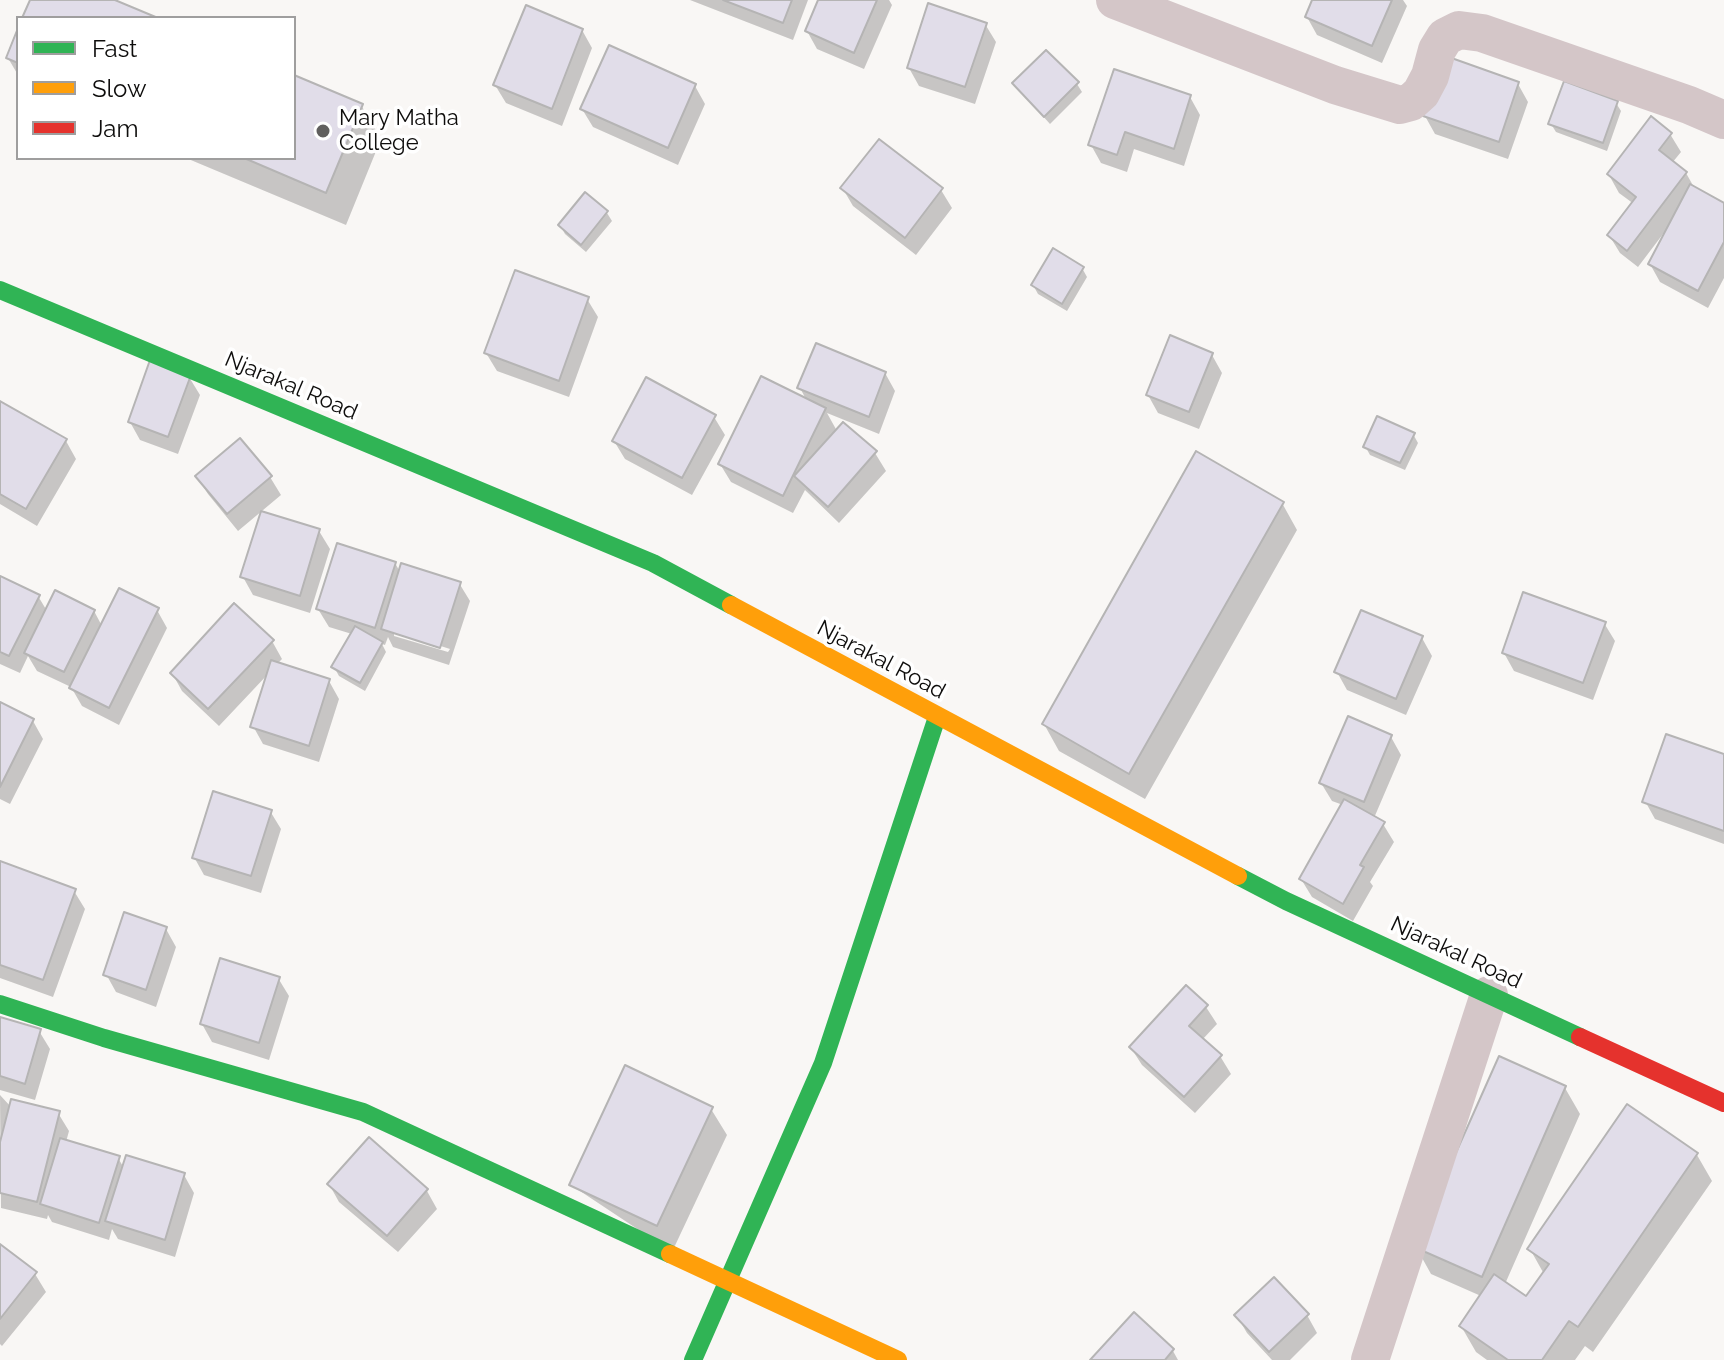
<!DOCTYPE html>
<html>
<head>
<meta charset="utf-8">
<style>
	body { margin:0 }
	#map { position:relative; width:1724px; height:1360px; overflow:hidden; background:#f9f7f5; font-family:Raleway,sans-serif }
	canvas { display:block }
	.legend { position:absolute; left:16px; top:16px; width:280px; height:144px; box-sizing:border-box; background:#fff; border:2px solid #9f9e9e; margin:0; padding:10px 14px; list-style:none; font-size:24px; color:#0e0d0c }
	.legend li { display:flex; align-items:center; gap:16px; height:40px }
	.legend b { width:40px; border:2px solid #9f9e9e }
</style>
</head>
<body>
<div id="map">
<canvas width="1724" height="1360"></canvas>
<ul class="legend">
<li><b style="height:10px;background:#30b455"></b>Fast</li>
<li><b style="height:10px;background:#ff9f0a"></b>Slow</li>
<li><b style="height:10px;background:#e5322d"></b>Jam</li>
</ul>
</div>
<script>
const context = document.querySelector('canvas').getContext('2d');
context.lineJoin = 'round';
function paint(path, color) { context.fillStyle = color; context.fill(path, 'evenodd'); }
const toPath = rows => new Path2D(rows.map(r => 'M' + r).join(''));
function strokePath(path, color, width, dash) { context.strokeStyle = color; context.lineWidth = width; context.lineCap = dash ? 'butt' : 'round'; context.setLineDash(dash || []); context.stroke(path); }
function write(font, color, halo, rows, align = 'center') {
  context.font = font + ' Raleway,sans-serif'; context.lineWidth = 7; context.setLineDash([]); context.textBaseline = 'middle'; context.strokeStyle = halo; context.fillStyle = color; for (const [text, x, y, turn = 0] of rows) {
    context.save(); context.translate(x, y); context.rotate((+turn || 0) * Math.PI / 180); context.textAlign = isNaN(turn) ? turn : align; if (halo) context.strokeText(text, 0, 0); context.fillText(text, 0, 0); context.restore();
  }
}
const shadow = toPath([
	[690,0,808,0,793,40],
	[820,0,889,0,892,5,864,69,817,49,807,31],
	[1314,0,1403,0,1407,6,1382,63,1317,35,1307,17],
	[985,24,996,42,975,104,919,86,909,68],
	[582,30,592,48,562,126,506,103,495,85],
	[18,34,18,75,8,58],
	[294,77,361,105,381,139,346,225,186,158,294,158],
	[1014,84,1077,84,1082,92,1050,124],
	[1518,84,1528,102,1508,159,1435,134,1425,116],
	[695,86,705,104,678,165,593,127,582,109],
	[1190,97,1200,115,1184,166,1134,149,1127,172,1101,163,1091,145],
	[1616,103,1621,111,1607,151,1556,132,1551,124],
	[1670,134,1681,152,1672,163,1686,173,1695,189,1724,205,1724,278,1708,308,1660,282,1650,264,1665,235,1663,234,1638,267,1620,253,1609,235,1634,204,1619,193,1609,175],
	[843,189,941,190,952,208,916,255,853,206],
	[585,195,607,213,612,221,586,252,565,234,560,225],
	[1082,268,1087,277,1067,311,1038,294,1033,285],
	[587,299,598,317,569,397,497,371,486,353],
	[1212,355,1222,373,1199,429,1158,413,1148,395],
	[885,373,895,391,879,434,827,413,837,431,875,453,886,471,839,523,805,490,793,513,731,482,720,464,807,401,800,388],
	[189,377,200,395,178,454,140,440,130,422],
	[0,403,66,441,76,459,37,526,0,504],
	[714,417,725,435,692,495,625,459,614,441],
	[1413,434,1418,443,1405,470,1370,455,1365,446],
	[197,477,270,477,281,495,238,531,208,494],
	[1282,503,1297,530,1145,799,1059,751,1044,724],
	[319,531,330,549,310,613,253,595,243,577],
	[395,563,400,572,459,583,470,601,449,665,393,647,388,637,385,645,382,644,386,652,365,691,339,676,334,667,352,634,329,627,318,609],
	[394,631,450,649,448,652,394,636],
	[0,578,38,596,47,611,94,611,102,626,157,610,167,628,119,725,82,706,71,687,37,671,28,656,20,673,0,664],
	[1604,623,1615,641,1593,700,1514,671,1504,653],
	[1422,638,1432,656,1406,715,1347,690,1337,672],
	[272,641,282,659,277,664,329,681,339,699,319,762,263,744,253,726,269,673,219,726,182,691,172,673],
	[0,704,33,721,43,739,10,804,0,799],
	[1391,737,1401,755,1374,818,1383,824,1394,842,1370,882,1373,886,1353,921,1312,897,1301,879,1343,805,1332,801,1321,783],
	[1724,756,1724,844,1655,819,1645,801],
	[270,811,281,829,261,893,204,875,194,857],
	[0,863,74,891,85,909,53,997,0,978],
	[166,929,176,947,156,1007,116,992,106,974],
	[278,978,289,996,269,1060,212,1042,202,1024],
	[1206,1007,1217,1024,1202,1040,1220,1056,1231,1074,1195,1113,1142,1065,1131,1048],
	[0,1019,39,1031,50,1049,35,1100,0,1090],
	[1565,1088,1580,1114,1505,1284,1526,1299,1544,1274,1530,1249,1628,1107,1697,1155,1712,1181,1593,1352,1585,1346,1575,1360,1487,1360,1476,1352,1461,1326,1481,1296,1431,1274,1416,1247],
	[0,1095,11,1107,58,1113,69,1131,66,1142,118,1158,124,1168,184,1175,194,1193,175,1257,118,1239,112,1229,109,1240,52,1222,48,1215,47,1219,1,1208],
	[711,1109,727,1135,672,1252,571,1185],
	[369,1139,427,1191,437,1209,398,1252,339,1202,329,1184],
	[0,1246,35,1274,46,1292,2,1346,0,1344],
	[1134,1315,1173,1351,1178,1360,1093,1360],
	[1307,1315,1317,1333,1290,1360,1272,1360,1247,1333,1237,1316]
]);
const building = toPath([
	[30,0,115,0,158,18,22,18,30,0],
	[723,0,792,0,783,23,723,0],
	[818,0,877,0,854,53,805,31,818,0],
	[1312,0,1392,0,1372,46,1305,17,1312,0],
	[928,3,987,23,965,87,907,68,928,3],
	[526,5,583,29,552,109,493,85,526,5],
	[18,28,18,63,6,58,18,28],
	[609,45,696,84,668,148,580,109,609,45],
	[1046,50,1079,82,1044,117,1012,83,1046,50],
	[1443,55,1519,82,1499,142,1423,116,1443,55],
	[1114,69,1191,95,1174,149,1125,132,1117,155,1088,145,1114,69],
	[294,75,363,104,326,193,244,158,294,158,294,75],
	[1564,81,1618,101,1603,143,1548,124,1564,81],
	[1651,116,1672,133,1659,150,1687,172,1627,251,1607,235,1636,197,1607,174,1651,116],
	[879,139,943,188,905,238,840,188,879,139],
	[1690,184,1724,203,1724,242,1698,291,1648,264,1690,184],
	[585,192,608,211,581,245,558,225,585,192],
	[1053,248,1084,267,1062,304,1031,285,1053,248],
	[515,270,589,297,559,381,484,353,515,270],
	[1170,335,1213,353,1189,412,1146,395,1170,335],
	[816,343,886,372,869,417,797,388,816,343],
	[150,360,191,375,168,437,128,422,150,360],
	[761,376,826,408,783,496,718,464,761,376],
	[646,377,716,415,682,478,612,441,646,377],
	[0,401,67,439,26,509,0,494,0,401],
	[1377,416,1415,433,1400,463,1363,447,1377,416],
	[843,422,877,451,828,507,794,476,843,422],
	[240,438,272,476,227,514,195,476,240,438],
	[1196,451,1284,502,1129,774,1042,724,1196,451],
	[261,511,320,529,300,596,240,577,261,511],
	[337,543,396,562,375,628,316,609,337,543],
	[401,563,461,582,440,648,381,629,401,563],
	[0,576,40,595,9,656,0,652,0,576],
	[119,588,159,608,109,708,69,688,119,588],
	[55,590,95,610,64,672,24,653,55,590],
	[1523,592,1606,622,1583,683,1502,653,1523,592],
	[234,603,274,640,208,709,170,673,234,603],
	[1361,610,1423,636,1396,699,1334,672,1361,610],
	[355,626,383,642,360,683,331,667,355,626],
	[271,660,330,679,309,746,250,727,271,660],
	[0,702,34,719,0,787,0,702],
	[1348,716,1392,735,1364,802,1319,783,1348,716],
	[1666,734,1724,754,1724,831,1642,802,1666,734],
	[213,791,272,810,251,876,192,858,213,791],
	[1344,799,1385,822,1360,865,1364,867,1343,904,1299,879,1344,799],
	[0,861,76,889,43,980,0,965,0,861],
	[124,912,167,927,146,990,103,975,124,912],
	[220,958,280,977,259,1043,200,1024,220,958],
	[1186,985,1208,1005,1189,1026,1222,1055,1184,1097,1129,1047,1186,985],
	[0,1017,41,1029,25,1084,0,1076,0,1017],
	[1499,1056,1566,1086,1482,1277,1414,1247,1499,1056],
	[625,1065,713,1107,657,1226,569,1185,625,1065],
	[11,1099,60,1111,37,1202,0,1193,0,1142,11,1099],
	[1627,1104,1698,1153,1578,1327,1569,1321,1542,1360,1508,1360,1459,1326,1494,1274,1526,1296,1549,1264,1527,1249,1627,1104],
	[369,1137,428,1189,387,1236,327,1184,369,1137],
	[60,1138,120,1156,99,1223,40,1204,60,1138],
	[126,1155,185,1173,165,1240,105,1221,126,1155],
	[0,1244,37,1272,0,1319,0,1244],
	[1274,1277,1309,1314,1269,1352,1234,1315,1274,1277],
	[1134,1312,1174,1349,1165,1360,1090,1360,1134,1312]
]);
const street = toPath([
	[1115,0,1335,85,1400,105,1411,102,1421,93,1430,76,1437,50,1445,37,1459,30,1482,33,1689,105,1724,120],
	[1370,1360,1489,995]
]);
const fast = toPath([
	[0,290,653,563,731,605],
	[1238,876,1286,901,1580,1037],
	[0,1004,104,1038,363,1112,670,1254],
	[693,1360,823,1063,937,717]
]);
const slow = toPath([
	[731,605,1238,876],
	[670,1254,898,1360]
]);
const jam = toPath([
	[1580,1037,1724,1103]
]);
const markers = [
	[323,131,8,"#605f5e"]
];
const poiNames = [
	["Mary Matha",339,118],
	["College",339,143]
];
const streetNames = [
	["Njarakal Road",291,386,23],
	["Njarakal Road",881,660,28],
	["Njarakal Road",1456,953,25]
];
paint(shadow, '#0003');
paint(building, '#e1dde9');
strokePath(building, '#b5b4b4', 2);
strokePath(street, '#d4c6c8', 38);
strokePath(fast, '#30b455', 18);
strokePath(slow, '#ff9f0a', 18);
strokePath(jam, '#e5322d', 18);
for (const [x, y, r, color] of markers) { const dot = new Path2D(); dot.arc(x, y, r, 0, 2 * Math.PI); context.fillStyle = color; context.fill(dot); strokePath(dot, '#fff', 3); }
write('22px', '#0e0d0c', '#fff', poiNames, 'left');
write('22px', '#0e0d0c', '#fff', streetNames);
</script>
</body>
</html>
